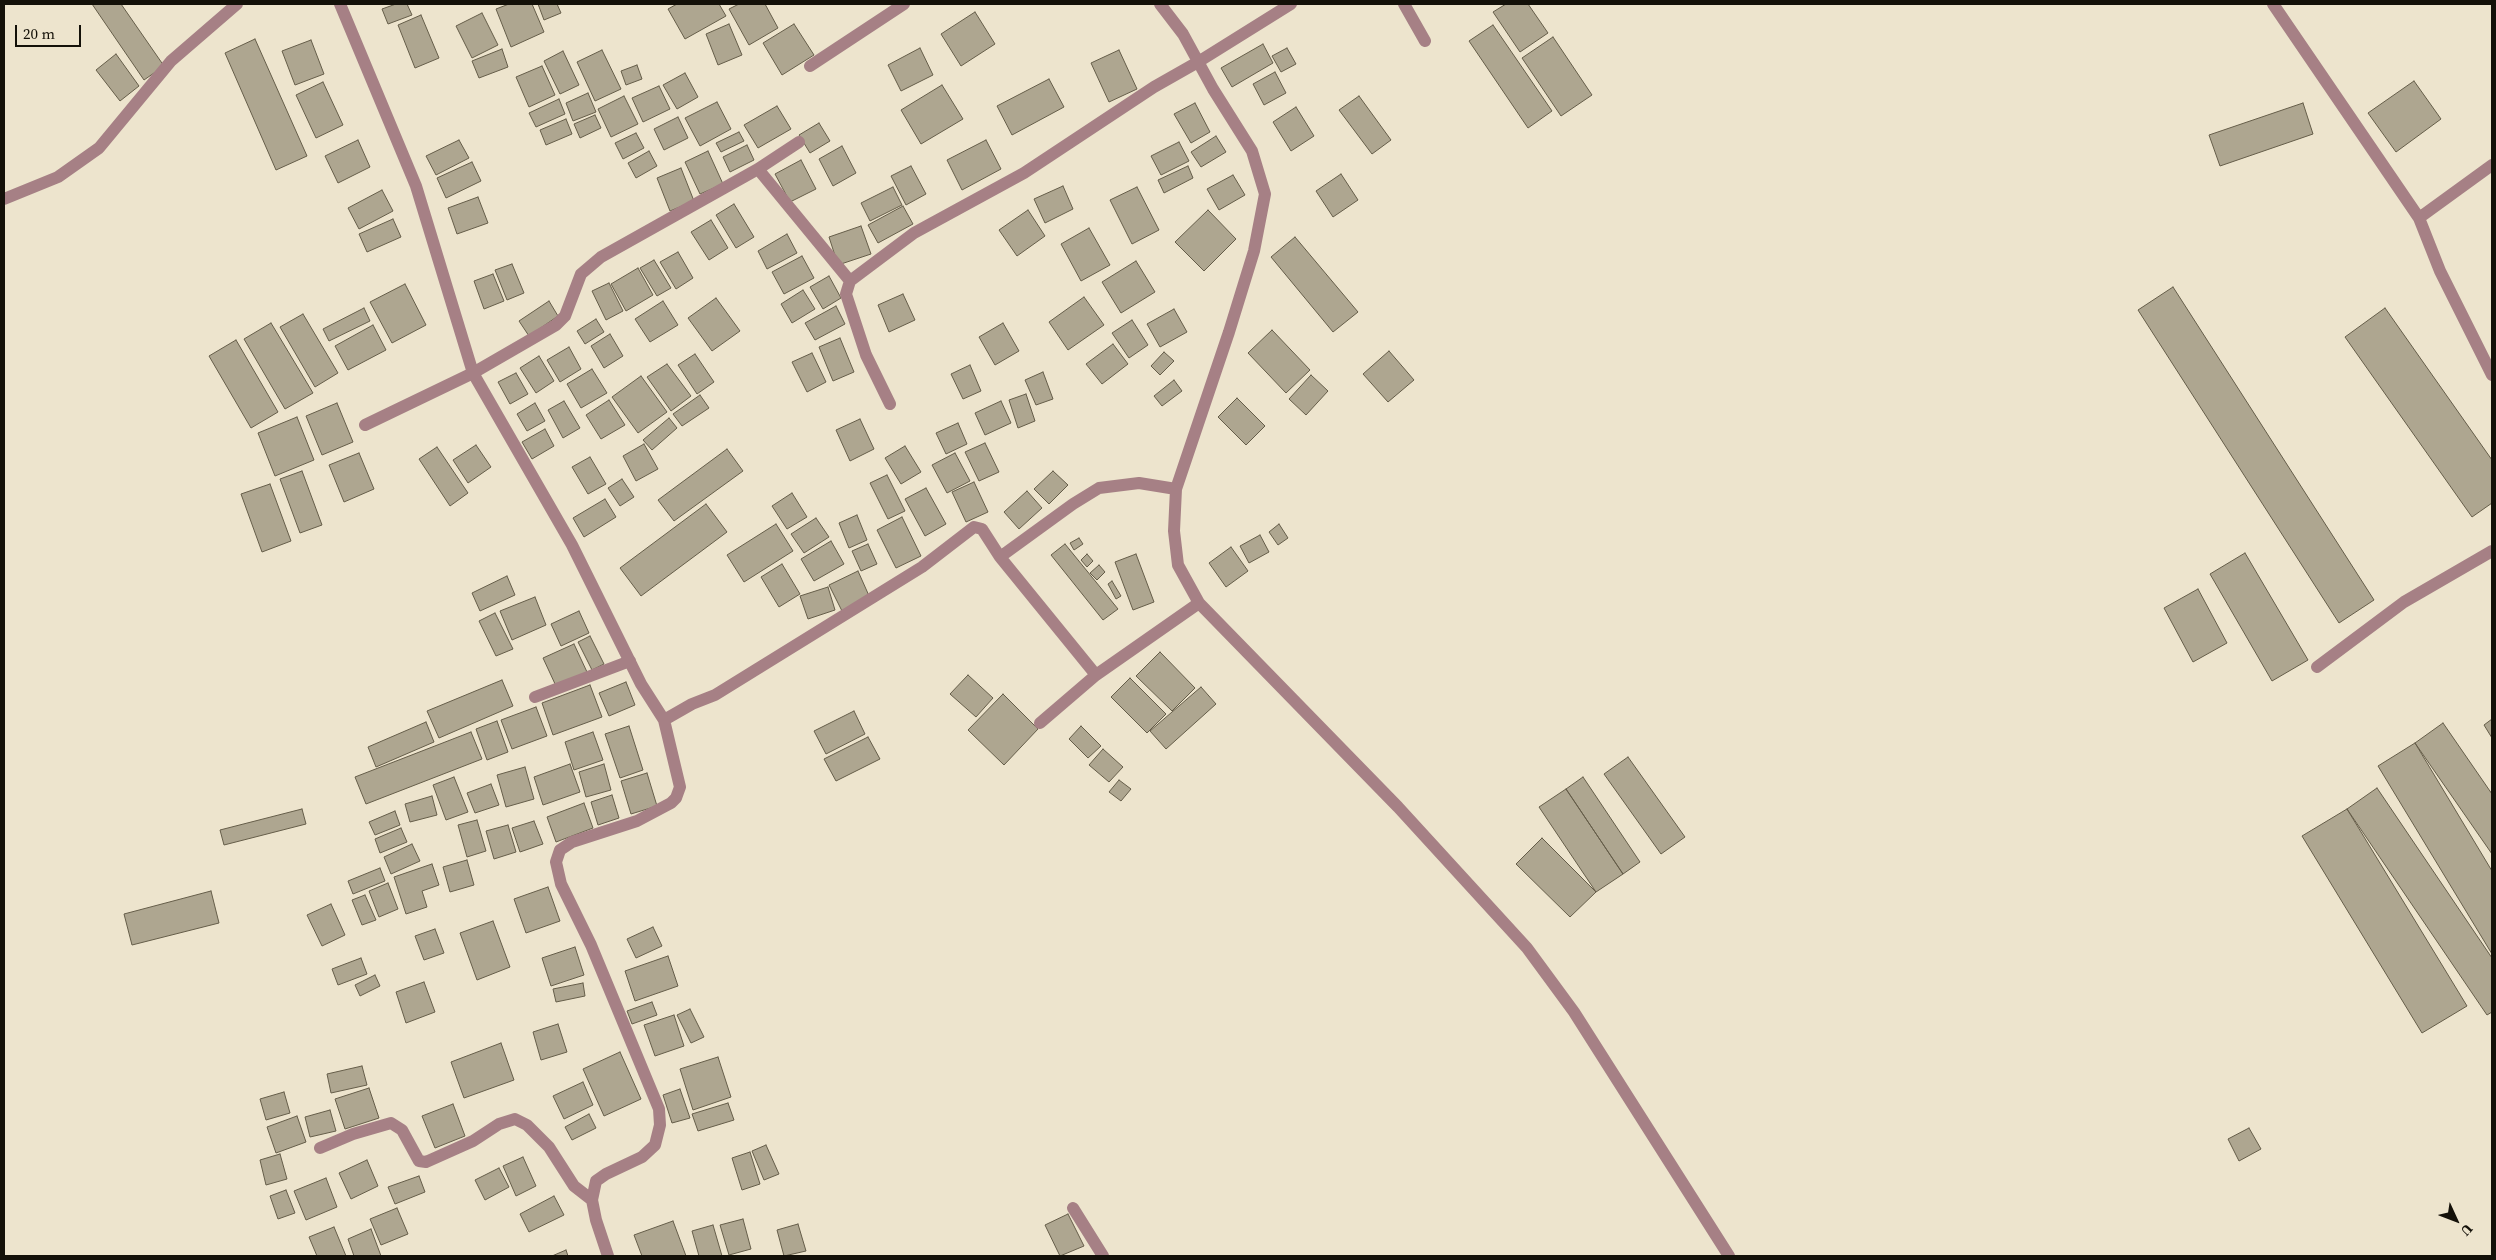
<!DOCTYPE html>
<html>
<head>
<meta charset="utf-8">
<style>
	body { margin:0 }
	#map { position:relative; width:2496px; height:1260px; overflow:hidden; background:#ede4cd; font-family:"Source Serif 4",serif }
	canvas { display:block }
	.frame { position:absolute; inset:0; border:5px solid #141109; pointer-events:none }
	.north { position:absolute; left:2431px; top:1195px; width:50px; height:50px; -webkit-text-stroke:4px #ede4cd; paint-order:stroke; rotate:133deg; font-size:14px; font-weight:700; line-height:20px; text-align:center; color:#141109 }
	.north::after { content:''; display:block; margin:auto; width:18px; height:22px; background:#141109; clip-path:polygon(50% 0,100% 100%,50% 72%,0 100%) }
	.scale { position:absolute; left:15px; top:25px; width:66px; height:22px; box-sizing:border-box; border:2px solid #141109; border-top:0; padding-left:6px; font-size:15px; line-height:18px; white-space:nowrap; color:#141109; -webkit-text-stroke:4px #ede4cd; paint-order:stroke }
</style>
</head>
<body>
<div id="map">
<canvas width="2496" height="1260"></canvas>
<div class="frame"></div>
<div class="north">U</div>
<div class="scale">20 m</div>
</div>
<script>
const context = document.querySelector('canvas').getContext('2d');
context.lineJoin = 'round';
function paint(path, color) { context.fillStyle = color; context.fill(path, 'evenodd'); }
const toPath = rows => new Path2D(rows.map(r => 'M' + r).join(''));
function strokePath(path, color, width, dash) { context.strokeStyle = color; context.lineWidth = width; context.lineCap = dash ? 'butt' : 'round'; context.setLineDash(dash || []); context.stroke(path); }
const building = toPath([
	[92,4,121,4,164,66,144,80,92,4],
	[396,4,407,4,412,15,388,24,382,9,396,4],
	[509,4,532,4,544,32,511,47,496,9,509,4],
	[538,4,557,4,561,13,544,20,538,4],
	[677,4,719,4,726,16,685,39,668,9,677,4],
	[739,4,765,4,778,28,749,45,729,9,739,4],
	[1506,4,1528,4,1548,33,1520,52,1493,12,1506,4],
	[975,12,995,44,961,66,941,34,975,12],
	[482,13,498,45,472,58,456,26,482,13],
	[421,15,439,58,415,68,398,25,421,15],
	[729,24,742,55,718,65,706,34,729,24],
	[794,24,814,55,782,75,763,43,794,24],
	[1493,25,1552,111,1528,128,1469,41,1493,25],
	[1553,37,1592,95,1561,116,1522,58,1553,37],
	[255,39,307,156,276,170,225,53,255,39],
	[311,40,324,74,295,85,282,51,311,40],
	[1263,44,1273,63,1232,87,1221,68,1263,44],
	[920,48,933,75,901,91,888,65,920,48],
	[1287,48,1296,64,1281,72,1272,56,1287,48],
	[502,49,508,67,479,78,472,61,502,49],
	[602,50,621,89,595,101,577,62,602,50],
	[1119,50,1137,89,1109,102,1091,63,1119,50],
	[563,51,579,85,560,94,544,61,563,51],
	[116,54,139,86,120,101,96,70,116,54],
	[637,65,642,79,626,85,621,71,637,65],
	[542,66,555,95,529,107,516,77,542,66],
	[1275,72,1286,93,1264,105,1253,84,1275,72],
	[685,73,698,97,677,109,663,85,685,73],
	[1049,79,1064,107,1012,135,997,106,1049,79],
	[2414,81,2441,119,2396,152,2368,113,2414,81],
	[323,82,343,125,316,138,296,95,323,82],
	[942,85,963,119,921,144,901,110,942,85],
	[659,86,670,109,643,122,632,98,659,86],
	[588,93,596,112,573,121,566,103,588,93],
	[624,96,638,124,611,137,598,109,624,96],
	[1359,96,1391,140,1372,154,1339,110,1359,96],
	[559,99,565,114,536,127,529,113,559,99],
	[717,102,731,129,700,146,685,118,717,102],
	[1195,103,1210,132,1191,143,1174,114,1195,103],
	[2303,103,2313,134,2220,166,2209,135,2303,103],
	[777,106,791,129,758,148,744,125,777,106],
	[1296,107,1314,136,1291,151,1273,122,1296,107],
	[595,115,601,128,580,138,574,124,595,115],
	[678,117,688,138,664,150,654,129,678,117],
	[566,119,572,134,546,145,540,130,566,119],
	[819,123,830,141,810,153,799,135,819,123],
	[739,132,744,141,721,152,716,143,739,132],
	[636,133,644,148,623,159,615,143,636,133],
	[1216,136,1226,152,1201,167,1191,152,1216,136],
	[358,140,370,167,338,183,325,156,358,140],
	[459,140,469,158,436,175,426,156,459,140],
	[986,140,1001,169,962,190,947,160,986,140],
	[1179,142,1189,161,1161,175,1151,156,1179,142],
	[747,145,754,160,730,172,723,157,747,145],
	[842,146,856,173,833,186,819,159,842,146],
	[649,151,657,166,636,178,628,163,649,151],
	[708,151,723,184,700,194,685,162,708,151],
	[801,160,816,189,790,202,775,174,801,160],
	[472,162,481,181,446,198,437,178,472,162],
	[911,166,926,194,906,205,891,176,911,166],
	[1188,166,1193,178,1164,193,1158,180,1188,166],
	[681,168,694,201,670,211,657,178,681,168],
	[1341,174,1358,200,1333,217,1316,191,1341,174],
	[1233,175,1245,195,1219,210,1207,189,1233,175],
	[1063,186,1073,209,1045,223,1034,199,1063,186],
	[893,187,902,205,870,221,861,203,893,187],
	[1137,187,1159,230,1132,244,1110,200,1137,187],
	[382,190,393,211,359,229,348,208,382,190],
	[478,197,488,223,457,234,448,208,478,197],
	[734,204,754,237,736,248,716,215,734,204],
	[903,206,913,224,878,243,868,225,903,206],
	[1028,210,1045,236,1017,256,999,230,1028,210],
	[1208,210,1236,239,1204,271,1175,242,1208,210],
	[393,219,401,237,367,252,359,234,393,219],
	[711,220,728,248,709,260,691,232,711,220],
	[861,226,871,254,838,265,829,237,861,226],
	[1089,228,1110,265,1081,281,1061,244,1089,228],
	[787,234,797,253,767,269,758,251,787,234],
	[1295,237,1358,312,1333,332,1271,257,1295,237],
	[678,252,693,278,676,289,660,262,678,252],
	[802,256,814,278,784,294,772,272,802,256],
	[654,260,671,288,657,296,640,268,654,260],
	[1136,261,1155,292,1121,313,1102,282,1136,261],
	[512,264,524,293,507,300,495,270,512,264],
	[638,268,653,295,626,311,611,284,638,268],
	[493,274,504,301,484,309,474,281,493,274],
	[829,276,841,298,823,309,810,287,829,276],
	[609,283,623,311,606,320,592,291,609,283],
	[405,284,426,325,392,343,370,302,405,284],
	[2173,287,2374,600,2339,623,2138,310,2173,287],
	[803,290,815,309,792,323,781,304,803,290],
	[903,294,915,320,889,332,878,305,903,294],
	[1084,297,1104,325,1068,350,1049,322,1084,297],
	[716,298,740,331,712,351,688,318,716,298],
	[549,301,558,316,529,336,519,321,549,301],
	[663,301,678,325,650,342,635,319,663,301],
	[836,306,845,324,815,340,805,323,836,306],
	[364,308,370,321,329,341,323,329,364,308],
	[2385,308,2492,460,2492,503,2472,517,2345,337,2385,308],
	[1174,309,1187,332,1160,347,1147,324,1174,309],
	[303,314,338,373,315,387,280,327,303,314],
	[596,319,604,332,585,344,577,331,596,319],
	[1132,320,1148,345,1129,358,1112,333,1132,320],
	[271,323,313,393,285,409,244,339,271,323],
	[1003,323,1019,351,995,365,979,337,1003,323],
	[373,325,386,350,348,370,335,346,373,325],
	[1272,330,1310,370,1286,393,1248,353,1272,330],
	[610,334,623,356,604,368,591,346,610,334],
	[840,338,854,372,833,381,819,347,840,338],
	[236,340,278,412,251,428,209,356,236,340],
	[1113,344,1128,364,1102,384,1086,364,1113,344],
	[569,347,581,369,560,382,547,360,569,347],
	[1389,351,1414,380,1388,402,1363,374,1389,351],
	[1164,352,1174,361,1160,375,1151,366,1164,352],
	[812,353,826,382,807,392,792,362,812,353],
	[695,354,714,382,697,394,678,365,695,354],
	[539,356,554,381,536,393,520,368,539,356],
	[667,364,691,396,671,411,647,377,667,364],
	[970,365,981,391,963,399,951,374,970,365],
	[592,369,607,393,581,408,567,384,592,369],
	[1043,372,1053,399,1036,405,1025,380,1043,372],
	[516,373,528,394,510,404,498,382,516,373],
	[1311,375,1328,391,1306,415,1289,399,1311,375],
	[641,376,667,412,638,433,612,397,641,376],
	[1174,380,1182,391,1162,406,1154,396,1174,380],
	[1026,394,1035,421,1018,428,1009,400,1026,394],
	[700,395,709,408,682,426,673,414,700,395],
	[1237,398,1265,426,1246,445,1218,417,1237,398],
	[609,400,625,425,601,439,586,415,609,400],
	[564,401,580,428,563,438,548,410,564,401],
	[1001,401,1011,423,985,435,975,413,1001,401],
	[337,403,353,442,322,455,306,416,337,403],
	[535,403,545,421,527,431,517,414,535,403],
	[297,417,314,460,275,476,258,433,297,417],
	[669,418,677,428,652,450,643,440,669,418],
	[860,419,874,449,850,461,836,430,860,419],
	[958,423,967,444,946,454,936,433,958,423],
	[545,429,554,446,532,459,522,442,545,429],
	[985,443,999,472,979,481,965,452,985,443],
	[644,444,658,469,636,481,623,456,644,444],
	[476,445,491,467,468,483,453,460,476,445],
	[905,446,921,472,901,484,885,458,905,446],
	[437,447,468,493,450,506,419,459,437,447],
	[727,449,743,471,674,521,658,500,727,449],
	[359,453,374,489,344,502,329,465,359,453],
	[955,453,970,481,947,493,932,465,955,453],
	[590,457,606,484,588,494,572,467,590,457],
	[302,471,322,525,300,533,280,479,302,471],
	[1053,471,1068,485,1049,504,1034,489,1053,471],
	[887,475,905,511,888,519,870,483,887,475],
	[622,479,634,497,620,506,608,488,622,479],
	[974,482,988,512,966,522,952,492,974,482],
	[270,484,291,541,262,552,241,494,270,484],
	[926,488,946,524,925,536,905,499,926,488],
	[1027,491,1042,508,1019,529,1004,512,1027,491],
	[792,493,807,517,787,529,772,506,792,493],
	[605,499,616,517,584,537,573,518,605,499],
	[706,504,727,532,641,596,620,568,706,504],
	[857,515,867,540,849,548,839,523,857,515],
	[902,517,921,556,896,568,877,530,902,517],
	[816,518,829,537,804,553,791,534,816,518],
	[776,524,793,551,744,582,727,555,776,524],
	[1279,524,1288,538,1278,545,1269,532,1279,524],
	[1260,535,1269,552,1249,563,1240,546,1260,535],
	[1079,538,1083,544,1074,550,1070,543,1079,538],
	[831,541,844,564,814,581,801,559,831,541],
	[868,544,877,564,861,571,852,551,868,544],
	[1065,544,1118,609,1103,620,1051,555,1065,544],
	[1231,547,1248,571,1226,587,1209,563,1231,547],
	[2245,553,2308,660,2272,681,2210,574,2245,553],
	[1087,554,1093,561,1087,567,1081,560,1087,554],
	[1136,554,1154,602,1133,610,1115,562,1136,554],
	[782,564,800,594,779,607,761,577,782,564],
	[1099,565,1105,572,1097,580,1090,573,1099,565],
	[858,571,870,598,842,611,829,585,858,571],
	[507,576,515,595,480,611,472,593,507,576],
	[1112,581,1121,596,1116,599,1108,584,1112,581],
	[828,587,835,610,808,619,800,596,828,587],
	[2198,589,2227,643,2193,662,2164,608,2198,589],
	[535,597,546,625,512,640,500,611,535,597],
	[579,611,589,633,561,646,551,624,579,611],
	[495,613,513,649,496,656,479,621,495,613],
	[590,636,604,664,592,670,578,642,590,636],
	[574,644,587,672,556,686,543,658,574,644],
	[1160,652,1195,688,1172,711,1136,676,1160,652],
	[968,675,993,698,976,717,950,694,968,675],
	[1130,678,1166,714,1147,733,1111,697,1130,678],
	[502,680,513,706,439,738,427,711,502,680],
	[626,682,635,705,609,716,599,693,626,682],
	[590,685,602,717,553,735,542,703,590,685],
	[1201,687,1216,704,1166,749,1150,731,1201,687],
	[1003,694,1038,729,1004,765,968,730,1003,694],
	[536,707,547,736,512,749,501,720,536,707],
	[854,711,865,734,826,754,814,731,854,711],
	[2492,719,2492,738,2484,725,2492,719],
	[497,721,508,752,487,760,476,729,497,721],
	[426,722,434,742,376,767,368,747,426,722],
	[2443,723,2492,794,2492,854,2415,743,2443,723],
	[629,726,643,770,620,778,605,734,629,726],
	[1081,726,1101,746,1088,758,1069,739,1081,726],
	[471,732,482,759,366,804,355,777,471,732],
	[593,732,603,760,574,770,565,742,593,732],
	[868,737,880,759,836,781,824,759,868,737],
	[2415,743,2492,871,2492,954,2378,766,2415,743],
	[1103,749,1123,767,1109,782,1089,765,1103,749],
	[1628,757,1685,837,1661,854,1604,774,1628,757],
	[570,764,580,792,543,805,534,777,570,764],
	[604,764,611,790,586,797,579,772,604,764],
	[525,767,534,799,506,807,497,775,525,767],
	[647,773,657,806,631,814,621,781,647,773],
	[454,777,468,812,446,820,433,785,454,777],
	[1583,777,1640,862,1623,874,1566,789,1583,777],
	[1119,780,1131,789,1121,801,1109,792,1119,780],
	[491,784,499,805,475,813,467,793,491,784],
	[2377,788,2492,958,2492,1012,2487,1015,2347,809,2377,788],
	[1566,789,1623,874,1596,892,1539,807,1566,789],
	[612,795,619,818,598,825,591,802,612,795],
	[432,796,437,815,410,822,405,804,432,796],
	[584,803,593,828,556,842,547,817,584,803],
	[302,809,306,824,224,845,220,830,302,809],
	[2347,809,2467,1006,2422,1033,2302,836,2347,809],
	[395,811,400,825,375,835,369,822,395,811],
	[477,820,486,851,467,857,458,825,477,820],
	[534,821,543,844,520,852,512,828,534,821],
	[508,825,516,852,494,859,486,831,508,825],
	[401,828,407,842,380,853,375,839,401,828],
	[1542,838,1596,892,1570,917,1516,864,1542,838],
	[412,844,420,861,391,874,384,857,412,844],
	[467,860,474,885,450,892,443,867,467,860],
	[432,864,439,885,422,891,427,907,406,914,394,877,432,864],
	[380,868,385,881,353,894,348,881,380,868],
	[388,883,398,909,379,917,369,891,388,883],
	[548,887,560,921,526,933,514,899,548,887],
	[211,891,219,923,132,945,124,914,211,891],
	[365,895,376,920,362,925,352,900,365,895],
	[331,904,345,935,322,946,307,915,331,904],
	[493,921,510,967,477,980,460,933,493,921],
	[653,927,662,946,636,958,627,939,653,927],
	[435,929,444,953,424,960,415,936,435,929],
	[575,947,584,975,551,986,542,958,575,947],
	[668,956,678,986,635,1001,625,971,668,956],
	[361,958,367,974,338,985,332,969,361,958],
	[375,975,380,986,360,996,355,985,375,975],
	[424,982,435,1012,406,1023,396,992,424,982],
	[583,983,585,996,556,1002,553,989,583,983],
	[652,1002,657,1015,632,1024,627,1011,652,1002],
	[690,1009,704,1037,691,1043,677,1015,690,1009],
	[674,1015,684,1046,655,1056,644,1025,674,1015],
	[558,1024,567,1052,541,1060,533,1032,558,1024],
	[501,1043,514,1080,464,1098,451,1062,501,1043],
	[620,1052,641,1099,604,1116,583,1069,620,1052],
	[718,1057,731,1097,693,1110,680,1069,718,1057],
	[362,1066,367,1085,331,1093,327,1074,362,1066],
	[583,1082,593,1105,564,1119,553,1096,583,1082],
	[369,1088,379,1118,345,1129,335,1099,369,1088],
	[680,1089,690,1118,672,1123,663,1095,680,1089],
	[284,1092,290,1113,266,1120,260,1099,284,1092],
	[728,1103,734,1120,698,1131,692,1114,728,1103],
	[453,1104,465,1136,435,1148,422,1116,453,1104],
	[330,1110,336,1131,310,1137,305,1117,330,1110],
	[589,1114,596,1128,572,1140,565,1127,589,1114],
	[297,1116,306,1142,276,1153,267,1127,297,1116],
	[2249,1128,2261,1149,2239,1161,2228,1139,2249,1128],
	[766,1145,779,1174,764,1180,752,1151,766,1145],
	[750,1152,760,1184,742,1190,732,1158,750,1152],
	[280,1154,287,1179,266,1185,260,1160,280,1154],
	[523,1157,536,1186,516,1196,503,1166,523,1157],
	[367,1160,378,1186,351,1199,339,1173,367,1160],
	[499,1168,509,1187,485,1200,475,1180,499,1168],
	[419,1176,425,1192,395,1204,388,1187,419,1176],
	[326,1178,337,1207,306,1220,294,1191,326,1178],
	[286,1190,295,1213,278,1219,270,1196,286,1190],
	[554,1196,564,1215,529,1232,520,1214,554,1196],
	[397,1208,408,1234,381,1245,370,1219,397,1208],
	[1068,1214,1084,1246,1060,1256,1045,1225,1068,1214],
	[743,1219,751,1249,729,1255,720,1225,743,1219],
	[673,1221,686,1256,642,1256,634,1235,673,1221],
	[798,1224,806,1251,784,1256,777,1230,798,1224],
	[713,1225,722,1256,699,1256,692,1231,713,1225],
	[334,1227,346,1256,317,1256,309,1237,334,1227],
	[371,1229,381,1256,354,1256,348,1239,371,1229],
	[566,1250,568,1256,552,1256,566,1250]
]);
const minor = toPath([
	[340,4,416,186,473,373,572,545,641,684,664,720,692,704,715,695,922,567,974,527,982,529,1000,557,1073,504,1099,488,1139,483,1176,489],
	[1160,4,1183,34,1213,89,1252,151,1265,194,1254,251,1229,332,1176,489,1174,531,1178,565,1199,603,1398,807,1527,948,1574,1012,1729,1256],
	[1404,4,1425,41],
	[2273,4,2419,218,2440,271,2492,375],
	[810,66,904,4],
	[758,169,850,281],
	[4,199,58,177,99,148,171,61,237,4],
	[2419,218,2492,165],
	[890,404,866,355,846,294,850,281,914,233,1024,173,1154,87,1198,62,1291,4],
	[365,425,473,373,556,325,565,316,581,274,601,257,758,169,799,142],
	[1000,557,1096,675],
	[2317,667,2404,602,2492,551],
	[535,697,630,661],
	[1040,723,1096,675,1199,603],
	[320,1148,353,1134,391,1123,402,1130,419,1161,426,1162,473,1141,499,1124,515,1119,527,1125,549,1147,574,1186,592,1200],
	[1073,1208,1103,1256],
	[608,1256,596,1220,592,1200,596,1181,606,1174,642,1157,655,1145,660,1125,659,1109,591,945,561,884,556,862,560,850,572,842,637,821,671,803,676,798,680,787,664,720]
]);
paint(building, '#aea690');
strokePath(building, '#655d49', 1);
strokePath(minor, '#a68085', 12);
</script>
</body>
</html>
